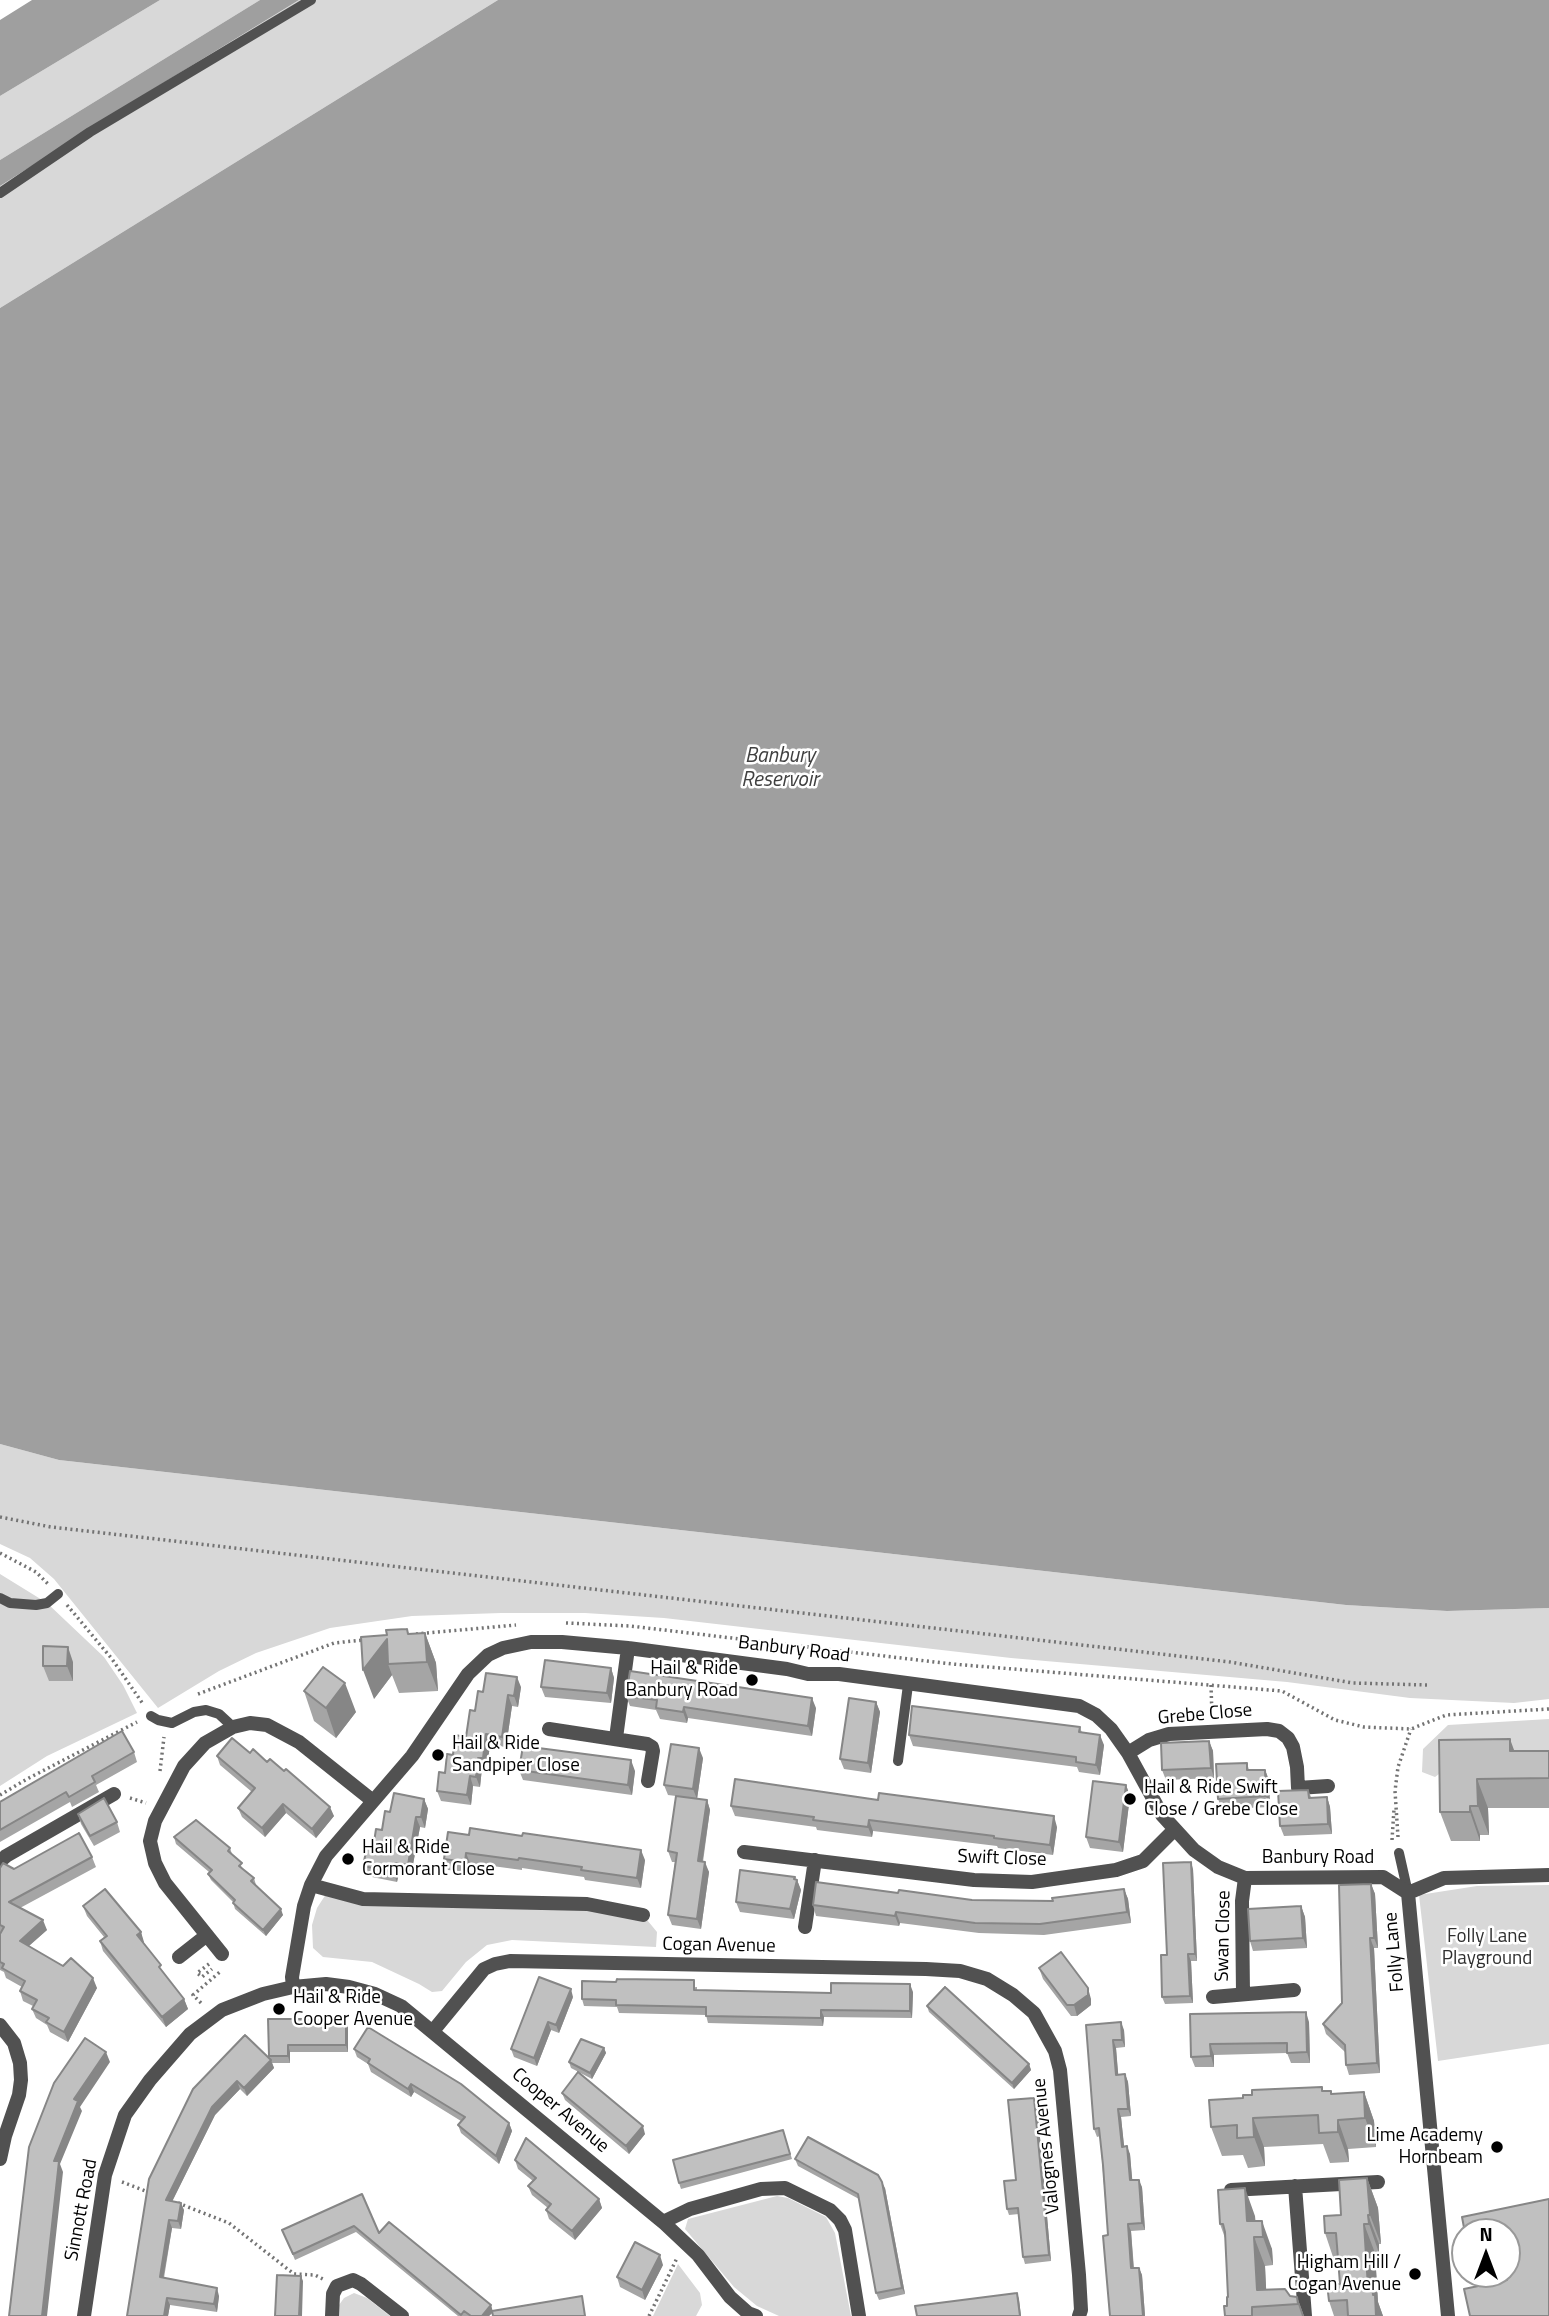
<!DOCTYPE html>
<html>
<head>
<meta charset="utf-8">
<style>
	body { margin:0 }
	#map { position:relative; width:1549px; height:2316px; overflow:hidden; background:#fff; font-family:"Titillium Web",sans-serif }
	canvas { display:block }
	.north { position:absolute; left:1451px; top:2218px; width:70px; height:70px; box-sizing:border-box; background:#fff; border:2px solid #999; border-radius:50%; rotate:0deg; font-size:19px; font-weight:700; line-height:28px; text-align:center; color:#000 }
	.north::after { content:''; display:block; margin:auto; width:24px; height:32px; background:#000; clip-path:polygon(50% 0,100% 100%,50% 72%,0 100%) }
</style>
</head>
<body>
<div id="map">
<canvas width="1549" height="2316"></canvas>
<div class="north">N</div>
</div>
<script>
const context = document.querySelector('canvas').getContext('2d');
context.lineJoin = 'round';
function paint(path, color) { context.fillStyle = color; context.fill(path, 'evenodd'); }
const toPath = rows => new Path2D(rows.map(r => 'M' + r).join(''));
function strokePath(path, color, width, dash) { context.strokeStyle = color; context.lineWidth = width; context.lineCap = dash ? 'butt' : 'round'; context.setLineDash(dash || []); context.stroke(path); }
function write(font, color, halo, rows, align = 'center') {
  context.font = font + ' "Titillium Web",sans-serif'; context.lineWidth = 5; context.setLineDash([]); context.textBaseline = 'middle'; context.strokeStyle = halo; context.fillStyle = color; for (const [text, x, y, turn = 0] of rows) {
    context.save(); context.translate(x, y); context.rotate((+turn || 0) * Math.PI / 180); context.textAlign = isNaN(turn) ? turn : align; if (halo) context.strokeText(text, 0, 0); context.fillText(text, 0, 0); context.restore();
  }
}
const green = toPath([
	[160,0,260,0,0,160,0,96],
	[299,0,498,0,0,308,0,186,155,88],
	[0,1444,59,1460,1346,1605,1447,1611,1549,1608,1549,1699,1514,1703,1410,1698,1287,1682,1011,1658,664,1618,585,1613,501,1613,412,1616,330,1628,256,1653,219,1671,158,1708,54,1579,30,1558,0,1544],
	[0,1574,47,1603,104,1657,123,1685,137,1713,47,1756,0,1786],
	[1549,1719,1549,1762,1454,1763,1435,1777,1422,1772,1423,1749,1448,1725],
	[1549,1885,1549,2044,1438,2061,1419,1895,1477,1886],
	[328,1891,587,1904,643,1915,657,1932,656,1947,512,1940,487,1945,466,1962,442,1991,432,1992,419,1984,372,1962,323,1957,313,1948,312,1925,317,1908],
	[777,2196,788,2198,826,2217,835,2233,851,2316,779,2316,757,2306,734,2287,685,2229,688,2219],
	[678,2264,700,2293,702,2305,696,2316,653,2316],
	[354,2293,367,2298,390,2316,339,2316,339,2305,344,2298]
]);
const water = toPath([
	[32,0,160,0,0,96,0,20],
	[260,0,299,0,155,88,0,186,0,160],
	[498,0,1549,0,1549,1608,1447,1611,1346,1605,59,1460,0,1444,0,308]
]);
const path = toPath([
	[0,1517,51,1527,1230,1662,1353,1683,1427,1685],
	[0,1553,36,1572,48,1584],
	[67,1605,112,1659,143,1704],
	[566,1623,630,1626,952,1664,1282,1691,1335,1720,1364,1727,1411,1729,1446,1715,1549,1709],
	[416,1634,516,1625],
	[1211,1685,1212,1716],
	[198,1694,334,1643,363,1640],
	[160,1771,164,1737],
	[0,1795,27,1779,137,1722],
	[130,1798,146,1803],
	[1398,1837,1395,1791,1398,1767,1411,1729],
	[1392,1840,1394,1809],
	[209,1964,197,1973,202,1977,212,1969],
	[201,2003,193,1995,221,1971],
	[122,2182,151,2193],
	[178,2203,229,2223,294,2274,315,2275,323,2279],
	[649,2316,677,2258]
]);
const lane = toPath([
	[0,193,90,132,311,0],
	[0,1598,10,1603,36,1605,47,1603,58,1594],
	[151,1716,158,1720,172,1723,194,1712,206,1710,219,1714,233,1727],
	[898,1761,908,1685],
	[1399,1853,1408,1893]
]);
const street = toPath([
	[549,1729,647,1744,652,1747,653,1751,648,1781],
	[616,1738,628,1648],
	[1128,1753,1149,1740,1169,1734,1267,1729,1279,1731,1288,1738,1293,1747,1297,1767,1298,1788,1328,1786],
	[744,1852,974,1880,1032,1882,1116,1870,1143,1861,1174,1830],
	[0,1861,6,1856,114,1794],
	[311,1885,363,1899,587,1904,643,1915],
	[1408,1893,1448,2316],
	[1408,1893,1444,1878,1549,1875],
	[805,1927,815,1860],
	[222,1954,165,1883,155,1863,150,1841,155,1821,184,1766,205,1743,233,1727,250,1723,267,1725,299,1742,373,1801],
	[179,1957,207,1935],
	[293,1987,292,1977,304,1906,311,1885,326,1856,412,1756,468,1674,488,1655,503,1648,531,1642,562,1642,628,1648,787,1669,808,1674,839,1674,1079,1706,1096,1715,1111,1729,1128,1753,1162,1815,1194,1850,1218,1867,1245,1878,1383,1877,1408,1893],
	[1243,1994,1242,1901,1245,1878],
	[1213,1997,1294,1990],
	[0,2025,14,2043,20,2063,21,2080,19,2095,5,2136,0,2159],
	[433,2031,484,1969,495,1964,510,1961,926,1969,960,1971,987,1979,1013,1995,1034,2013,1055,2051,1060,2070,1079,2275,1081,2310,1079,2316],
	[1295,2186,1305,2316],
	[1231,2190,1378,2182],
	[663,2222,690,2209,761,2189,785,2188,830,2210,840,2220,845,2230,859,2316],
	[84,2316,105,2175,125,2115,150,2080,190,2034,222,2010,263,1994,293,1987,326,1984,349,1987,375,1994,401,2006,663,2222,698,2255,730,2297,748,2313,756,2316],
	[332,2316,333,2294,337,2286,353,2280,361,2284,402,2316]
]);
const wall = toPath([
	[407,1629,409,1634,425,1633,436,1663,438,1691,399,1693,392,1675,374,1699,387,1635],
	[73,1662,73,1681,49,1681,43,1666],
	[611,1668,614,1678,611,1703,545,1697,541,1687],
	[521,1687,518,1707,512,1706,506,1747,490,1745,487,1768,482,1768,480,1787,473,1786,471,1805,441,1801,437,1791,453,1755,466,1737,475,1711,483,1692],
	[304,1691,356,1712,336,1738,314,1721],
	[626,1696,816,1708,812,1736,688,1718,687,1723,660,1719,656,1710,630,1706],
	[876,1702,880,1712,871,1773,844,1769,840,1759],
	[1080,1727,1082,1733,1104,1745,1100,1775,1079,1772,1077,1767,913,1746,909,1735],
	[1439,1740,1514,1751,1549,1751,1549,1808,1488,1808,1489,1835,1480,1835,1480,1841,1451,1841,1440,1812],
	[1209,1741,1213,1751,1214,1778,1166,1780,1162,1770],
	[134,1752,137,1762,96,1785,99,1792,72,1807,70,1802,0,1842,0,1802],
	[250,1753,334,1816,316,1838,286,1813,265,1837,242,1817,238,1808,252,1792,220,1765,217,1756],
	[703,1758,697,1799,707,1800,710,1810,703,1862,709,1872,701,1929,672,1925,668,1915,675,1862,672,1862,668,1851,676,1796,668,1795,664,1785],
	[1247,1763,1249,1770,1265,1770,1269,1780,1270,1807,1222,1809,1218,1799],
	[519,1770,635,1771,632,1795,523,1780],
	[1126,1785,1130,1796,1123,1852,1090,1848,1086,1837],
	[1308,1790,1311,1797,1327,1797,1330,1807,1332,1834,1284,1836,1280,1826],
	[424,1799,428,1809,425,1828,420,1827,411,1875,399,1873,397,1882,367,1876,363,1866,390,1812],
	[731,1806,1057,1827,1053,1855,998,1848,997,1846,873,1831,872,1837,817,1830,816,1827,735,1816],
	[78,1814,117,1822,120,1832,94,1846,81,1824],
	[448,1832,645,1860,641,1888,585,1880,584,1877,522,1868,522,1870,470,1863,468,1872,448,1870,444,1859],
	[174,1837,230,1848,232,1854,244,1870,254,1878,256,1885,283,1915,266,1936,235,1909,233,1902,211,1880,208,1874,209,1872,176,1844],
	[92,1857,96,1867,20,1908,47,1930,29,1946,97,1988,68,2042,50,2032,47,2025,36,2018,32,2009,33,2006,23,2001,20,1991,22,1987,6,1978,4,1972,0,1970,0,1868,14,1869],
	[1193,1869,1197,1961,1191,1961,1193,2003,1165,2004,1162,1997,1167,1955],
	[795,1877,795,1880,797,1880,801,1890,794,1919,740,1912,736,1902],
	[1371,1884,1375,1894,1378,1948,1374,1948,1380,2073,1349,2075,1346,2065,1345,2052,1326,2034,1323,2024,1342,2003],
	[1124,1889,1128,1899,1131,1923,1044,1935,979,1933,900,1923,899,1926,816,1916,813,1905,898,1893,972,1900,1053,1901],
	[83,1906,141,1932,143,1942,165,1975,184,1999,188,2009,166,2027,103,1951,100,1941,104,1937,87,1916],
	[1301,1906,1305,1917,1307,1948,1253,1951,1250,1941],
	[1039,1968,1091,1999,1091,2005,1077,2016,1071,2016,1043,1979],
	[697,1987,697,1990,831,1993,913,1992,912,2018,824,2017,823,2026,708,2023,706,2015,619,2013,617,2007,584,2006,582,1999],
	[573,1997,559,2033,551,2030,537,2066,514,2057,511,2049],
	[927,2006,1029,2064,1031,2070,1014,2089,929,2012],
	[1190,2014,1309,2022,1310,2063,1291,2063,1287,2053,1214,2055,1214,2067,1195,2067,1191,2057],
	[268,2019,346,2019,348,2025,348,2052,290,2052,290,2063,272,2063,274,2068,247,2096,240,2089,215,2115,172,2201,184,2210,181,2229,172,2228,164,2278,219,2296,217,2312,170,2305,168,2316,127,2316,193,2089,269,2058],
	[1086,2025,1124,2030,1125,2047,1116,2048,1118,2075,1125,2074,1128,2082,1131,2116,1121,2117,1124,2147,1130,2154,1132,2180,1142,2187,1145,2230,1131,2231,1134,2268,1139,2268,1142,2275,1145,2316,1110,2316,1108,2235,1100,2136,1097,2137,1094,2129],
	[604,2048,606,2053,592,2079,571,2068,569,2062],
	[354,2049,509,2123,512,2131,499,2164,461,2133,458,2125,461,2121,414,2092,411,2097,371,2072,368,2064,357,2057],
	[1323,2091,1332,2094,1364,2092,1374,2121,1376,2147,1348,2149,1349,2162,1330,2163,1323,2144,1264,2147,1265,2166,1248,2168,1243,2155,1222,2156,1211,2127,1243,2098],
	[562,2093,645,2134,629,2154,565,2100],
	[1034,2098,1037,2104,1051,2261,1025,2264,1023,2257,1019,2214,1009,2215,1007,2209,1016,2180],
	[783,2130,792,2159,681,2189,679,2183],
	[795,2159,885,2188,905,2294,879,2300,876,2293,859,2199,798,2166],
	[515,2160,599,2199,602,2208,575,2240,549,2219,546,2210,548,2208,532,2195,528,2186,533,2181,518,2169],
	[1367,2178,1378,2208,1381,2244,1379,2244,1379,2253,1375,2253,1378,2302,1383,2316,1334,2316,1329,2301,1340,2284,1338,2263,1335,2263,1325,2233,1341,2215],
	[362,2194,379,2233,491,2305,492,2311,582,2296,583,2301,492,2313,489,2316,458,2316,356,2232,295,2260,285,2236],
	[1255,2216,1255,2221,1272,2249,1273,2265,1265,2266,1266,2290,1290,2296,1297,2297,1304,2316,1225,2316,1228,2297,1225,2238,1220,2224],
	[663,2265,645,2300,620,2287,617,2277]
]);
const shadedWall = toPath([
	[425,1633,436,1663,438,1691,427,1662],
	[387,1639,388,1664,392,1675,374,1699,363,1670],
	[68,1647,73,1662,73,1681,67,1666],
	[611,1668,614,1678,611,1703,607,1693],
	[517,1677,521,1687,518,1707,514,1696],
	[345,1683,356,1712,336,1738,326,1708],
	[508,1695,512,1706,506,1747,502,1737],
	[812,1698,816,1708,812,1736,808,1726],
	[876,1702,880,1712,871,1773,868,1763],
	[684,1707,688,1718,687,1723,683,1712],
	[486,1734,490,1745,487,1768,483,1758],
	[1100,1735,1104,1745,1100,1775,1096,1765],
	[1510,1739,1521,1769,1510,1751],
	[1209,1741,1213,1751,1214,1778,1211,1768],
	[699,1748,703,1758,697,1799,693,1789],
	[478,1758,482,1768,480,1787,476,1777],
	[631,1760,635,1771,632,1795,628,1785],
	[1265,1770,1269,1780,1270,1807,1266,1796],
	[470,1776,473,1786,471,1805,467,1795],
	[1477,1779,1488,1808,1489,1835,1478,1806],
	[1126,1785,1130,1796,1123,1852,1119,1842],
	[1327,1797,1330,1807,1332,1834,1328,1824],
	[424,1799,428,1809,425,1828,421,1817],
	[707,1800,710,1810,701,1871,698,1861],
	[283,1804,286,1813,265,1837,262,1828],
	[1470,1806,1480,1835,1480,1841,1470,1812],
	[330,1807,334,1816,316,1838,312,1829],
	[1054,1816,1057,1827,1053,1855,1050,1845],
	[416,1817,420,1827,411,1875,408,1865],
	[869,1820,873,1831,872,1837,868,1827],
	[641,1850,645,1860,641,1888,637,1878],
	[466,1853,470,1863,468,1872,465,1862],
	[705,1862,709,1872,701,1929,697,1919],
	[1191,1862,1193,1869,1197,1961,1195,1954],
	[395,1863,399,1873,397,1882,393,1872],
	[795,1877,796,1882,797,1880,801,1890,794,1919,790,1909],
	[1371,1884,1375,1894,1378,1948,1374,1938],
	[1124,1889,1128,1899,1131,1923,1127,1912],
	[1301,1906,1305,1917,1307,1948,1303,1938],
	[281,1909,283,1915,266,1936,263,1930],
	[896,1912,900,1923,899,1926,895,1916],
	[43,1920,47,1930,23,1951,20,1941],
	[141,1932,144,1942,141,1945,137,1935],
	[1370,1938,1374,1948,1380,2073,1377,2063],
	[1188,1954,1191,1961,1193,2003,1190,1996],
	[93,1978,97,1988,68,2042,64,2032],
	[910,1984,913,1992,912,2018,910,2011],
	[1088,1988,1091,1999,1091,2005,1077,2016,1074,2005],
	[571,1989,573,1997,559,2033,556,2025],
	[184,1999,188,2009,166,2027,162,2017],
	[821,2010,824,2017,823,2026,821,2018],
	[1306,2012,1309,2022,1310,2063,1307,2052],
	[346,2019,348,2025,348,2052,346,2045],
	[548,2022,551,2030,537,2066,534,2058],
	[1121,2022,1124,2030,1125,2047,1122,2040],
	[1113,2040,1116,2048,1119,2083,1116,2075],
	[1210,2044,1214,2055,1214,2067,1211,2056],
	[288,2045,290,2052,290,2063,288,2056],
	[604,2048,606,2053,592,2079,590,2073],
	[106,2052,110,2062,80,2107,82,2111,60,2164,63,2172,47,2316,42,2316,54,2161,74,2099],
	[271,2060,274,2068,247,2096,244,2088],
	[1029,2064,1031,2070,1014,2089,1012,2083],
	[1125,2074,1128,2082,1131,2116,1128,2109],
	[237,2081,240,2089,215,2115,169,2208,166,2200,212,2107],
	[411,2084,414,2092,411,2097,408,2089],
	[1364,2092,1374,2121,1376,2147,1365,2118],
	[1034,2098,1037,2104,1051,2261,1049,2255],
	[1118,2109,1121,2117,1125,2154,1122,2147],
	[1253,2118,1264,2147,1265,2166,1254,2137],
	[1338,2120,1348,2149,1349,2162,1338,2132],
	[509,2123,512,2131,499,2164,496,2156],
	[643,2126,645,2134,629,2154,626,2146],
	[1127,2146,1130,2154,1133,2188,1130,2180],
	[1367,2178,1378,2208,1381,2244,1370,2215],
	[1139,2180,1142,2187,1145,2230,1142,2223],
	[882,2182,885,2188,905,2294,902,2288],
	[1245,2188,1255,2216,1257,2237,1254,2237,1265,2266,1267,2306,1257,2290,1247,2221],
	[599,2199,602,2208,575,2240,572,2231],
	[181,2203,184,2210,181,2229,178,2221],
	[1368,2215,1379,2244,1379,2253,1369,2224],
	[169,2220,172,2228,162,2285,160,2277],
	[1262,2221,1272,2249,1273,2265,1263,2237],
	[1128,2224,1131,2231,1134,2275,1131,2268],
	[1364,2224,1375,2253,1378,2302,1383,2316,1376,2316,1368,2287],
	[660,2255,663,2265,645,2300,642,2290],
	[1139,2268,1142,2275,1145,2316,1143,2316],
	[301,2276,303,2281,302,2316,299,2316],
	[217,2288,219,2296,217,2312,214,2304],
	[1017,2293,1019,2299,1021,2316,1020,2316],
	[1297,2297,1304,2316,1302,2316,1298,2304],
	[167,2298,170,2305,168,2316,164,2316],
	[491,2305,493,2312,489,2316,482,2316]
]);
const building = toPath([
	[407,1629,408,1634,425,1633,427,1662,388,1664,387,1639,363,1670,361,1637,387,1635,386,1630,407,1629],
	[43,1646,68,1647,67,1666,43,1666,43,1646],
	[545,1660,611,1668,607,1693,541,1687,545,1660],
	[323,1667,345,1683,326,1708,304,1691,323,1667],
	[630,1671,812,1698,808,1726,684,1707,683,1712,656,1708,657,1700,626,1696,630,1671],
	[486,1673,517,1677,514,1696,508,1695,502,1737,486,1734,483,1758,478,1758,476,1777,470,1776,467,1795,437,1791,439,1772,445,1773,447,1754,453,1755,455,1735,466,1737,470,1710,475,1711,478,1691,483,1692,486,1673],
	[849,1698,876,1702,868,1763,840,1759,849,1698],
	[912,1706,1080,1727,1079,1732,1100,1735,1096,1765,1076,1762,1076,1757,909,1735,912,1706],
	[122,1731,134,1752,92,1776,95,1782,69,1797,66,1792,0,1830,0,1802,122,1731],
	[232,1738,250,1753,253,1749,267,1762,270,1759,284,1771,286,1769,330,1807,312,1829,283,1804,262,1828,238,1808,255,1788,217,1756,232,1738],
	[1510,1739,1510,1751,1549,1751,1549,1778,1477,1779,1478,1806,1470,1806,1470,1812,1440,1812,1439,1740,1510,1739],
	[1209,1741,1211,1768,1162,1770,1161,1743,1209,1741],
	[671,1744,699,1748,693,1789,664,1785,671,1744],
	[523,1746,631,1760,628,1785,519,1770,523,1746],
	[1247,1763,1247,1770,1265,1770,1266,1796,1218,1799,1216,1764,1247,1763],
	[735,1779,878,1800,879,1793,1054,1816,1050,1845,994,1838,994,1836,869,1820,868,1827,813,1820,814,1817,731,1806,735,1779],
	[1093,1781,1126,1785,1119,1842,1086,1837,1093,1781],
	[1308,1790,1309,1798,1327,1797,1328,1824,1280,1826,1278,1791,1308,1790],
	[394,1793,424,1799,421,1817,416,1817,408,1865,395,1863,393,1872,363,1866,367,1847,373,1849,376,1829,382,1830,385,1811,390,1812,394,1793],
	[676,1796,707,1800,698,1861,705,1862,697,1919,668,1915,677,1853,668,1851,676,1796],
	[104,1798,117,1822,90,1836,78,1814,104,1798],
	[196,1820,230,1848,228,1851,242,1863,239,1866,254,1878,251,1881,281,1909,263,1930,233,1903,235,1900,208,1874,212,1870,174,1837,196,1820],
	[470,1828,522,1836,523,1833,641,1850,637,1878,581,1870,582,1867,519,1858,518,1860,466,1853,465,1862,444,1859,448,1832,469,1835,470,1828],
	[79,1833,92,1857,9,1902,43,1920,20,1941,63,1966,71,1958,93,1978,64,2032,46,2022,49,2018,32,2009,37,2000,20,1991,25,1981,2,1968,4,1964,0,1962,0,1934,4,1927,0,1925,0,1868,3,1863,14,1869,79,1833],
	[1191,1862,1195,1954,1188,1954,1190,1996,1162,1997,1161,1955,1167,1955,1163,1863,1191,1862],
	[740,1870,795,1877,794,1879,797,1880,790,1909,736,1902,740,1870],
	[816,1882,898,1893,899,1890,972,1900,1053,1901,1052,1898,1124,1889,1127,1912,1040,1924,975,1923,896,1912,895,1916,813,1905,816,1882],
	[1371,1884,1374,1938,1370,1938,1377,2063,1346,2065,1345,2045,1323,2024,1342,2003,1339,1885,1371,1884],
	[105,1889,141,1932,137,1935,161,1965,159,1967,184,1999,162,2017,100,1941,107,1936,83,1906,105,1889],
	[1301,1906,1303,1938,1250,1941,1248,1909,1301,1906],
	[1061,1952,1088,1988,1088,1995,1074,2005,1067,2005,1039,1968,1061,1952],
	[539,1977,571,1989,556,2025,548,2022,534,2058,511,2049,539,1977],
	[617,1979,694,1980,694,1990,831,1993,831,1983,910,1984,910,2011,821,2010,821,2018,706,2016,706,2007,616,2005,616,2000,582,1999,582,1981,616,1982,617,1979],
	[945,1987,1029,2064,1012,2083,927,2006,945,1987],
	[1306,2012,1307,2052,1287,2053,1287,2043,1210,2044,1211,2056,1191,2057,1190,2014,1306,2012],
	[268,2019,346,2019,346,2045,288,2045,288,2056,269,2056,268,2019],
	[1121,2022,1122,2040,1113,2040,1116,2075,1125,2074,1128,2109,1118,2109,1122,2147,1127,2146,1130,2180,1139,2180,1142,2223,1128,2224,1131,2268,1139,2268,1143,2316,1110,2316,1103,2236,1108,2235,1103,2165,1099,2128,1094,2129,1086,2025,1121,2022],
	[368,2027,461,2084,509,2123,496,2156,458,2125,465,2117,411,2084,408,2089,368,2063,370,2059,354,2049,368,2027],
	[245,2035,271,2060,244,2088,237,2081,212,2107,166,2200,181,2203,178,2221,169,2220,160,2277,217,2288,214,2304,167,2298,164,2316,127,2316,149,2179,193,2089,245,2035],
	[85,2038,106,2052,74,2099,78,2101,54,2161,59,2161,42,2316,9,2316,29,2147,54,2083,85,2038],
	[581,2039,604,2048,590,2073,569,2062,581,2039],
	[578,2072,643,2126,626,2146,562,2093,578,2072],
	[1322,2087,1322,2091,1331,2091,1331,2094,1364,2092,1365,2118,1338,2120,1338,2132,1319,2133,1318,2115,1253,2118,1254,2137,1237,2138,1237,2125,1211,2127,1209,2100,1243,2098,1243,2095,1252,2095,1252,2090,1322,2087],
	[1034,2098,1049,2255,1023,2257,1018,2208,1007,2209,1004,2181,1016,2180,1008,2100,1034,2098],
	[783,2130,790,2154,679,2183,673,2160,783,2130],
	[808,2137,878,2175,882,2182,902,2288,876,2293,858,2194,795,2159,808,2137],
	[526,2138,599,2199,572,2231,546,2210,551,2204,528,2186,536,2178,515,2160,526,2138],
	[1367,2178,1370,2215,1368,2215,1369,2224,1364,2224,1368,2287,1372,2287,1373,2295,1375,2295,1376,2316,1348,2316,1347,2300,1329,2301,1327,2284,1340,2284,1336,2233,1325,2233,1324,2216,1341,2215,1339,2180,1367,2178],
	[1245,2188,1247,2221,1262,2221,1263,2237,1254,2237,1257,2290,1285,2289,1290,2296,1297,2297,1298,2304,1252,2307,1252,2316,1225,2316,1224,2306,1227,2306,1227,2297,1228,2297,1225,2232,1223,2224,1220,2224,1218,2190,1245,2188],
	[362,2194,379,2233,389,2222,491,2305,482,2316,471,2316,464,2311,461,2315,354,2226,293,2254,282,2230,362,2194],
	[1549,2199,1549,2316,1470,2316,1464,2289,1507,2280,1506,2274,1507,2274,1507,2232,1465,2233,1462,2217,1549,2199],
	[635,2242,660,2255,642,2290,617,2277,635,2242],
	[277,2275,301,2276,299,2316,275,2316,277,2275],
	[1017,2293,1020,2316,917,2316,915,2306,1017,2293],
	[582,2296,585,2316,493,2316,492,2311,582,2296]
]);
const markers = [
	[752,1680,7,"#000"],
	[438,1755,7,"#000"],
	[1130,1799,7,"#000"],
	[348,1859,7,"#000"],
	[279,2009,7,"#000"],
	[1497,2147,7,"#000"],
	[1415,2274,7,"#000"]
];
const streetNames = [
	["Banbury Road",794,1650,7],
	["Grebe Close",1205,1715,-5],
	["Banbury Road",1318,1858],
	["Swift Close",1002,1859,2],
	["Swan Close",1224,1936,-89],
	["Cogan Avenue",719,1946,1],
	["Folly Lane",1395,1952,-95],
	["Cooper Avenue",560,2111,40],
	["Valognes Avenue",1047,2146,-96],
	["Sinnott Road",82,2210,-79]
];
const poiNames = [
	["Hail & Ride",738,1669,"right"],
	["Banbury Road",738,1691,"right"],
	["Hail & Ride",452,1744],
	["Sandpiper Close",452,1766],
	["Hail & Ride Swift",1144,1788],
	["Close / Grebe Close",1144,1810],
	["Hail & Ride",362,1848],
	["Cormorant Close",362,1870],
	["Hail & Ride",293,1998],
	["Cooper Avenue",293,2020],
	["Lime Academy",1483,2136,"right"],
	["Hornbeam",1483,2158,"right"],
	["Higham Hill /",1401,2263,"right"],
	["Cogan Avenue",1401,2285,"right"]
];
const parkNames = [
	["Folly Lane",1487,1937],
	["Playground",1487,1959]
];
const waterNames = [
	["Banbury",780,757],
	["Reservoir",780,781]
];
paint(green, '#d8d8d8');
paint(water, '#9f9f9f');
strokePath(path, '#737373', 3.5, [2, 3.5]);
strokePath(lane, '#515151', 10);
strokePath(street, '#515151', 14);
paint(wall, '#a5a5a5');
paint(shadedWall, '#868686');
paint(building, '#c0c0c0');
strokePath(building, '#868686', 2);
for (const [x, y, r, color] of markers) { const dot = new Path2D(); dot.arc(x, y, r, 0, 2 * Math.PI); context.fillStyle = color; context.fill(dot); strokePath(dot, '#fff', 2.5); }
write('19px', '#000', '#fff', streetNames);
write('19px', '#000', '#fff', poiNames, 'left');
write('19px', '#2f2f2f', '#fff', parkNames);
write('italic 21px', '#404040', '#fff', waterNames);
</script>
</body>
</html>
